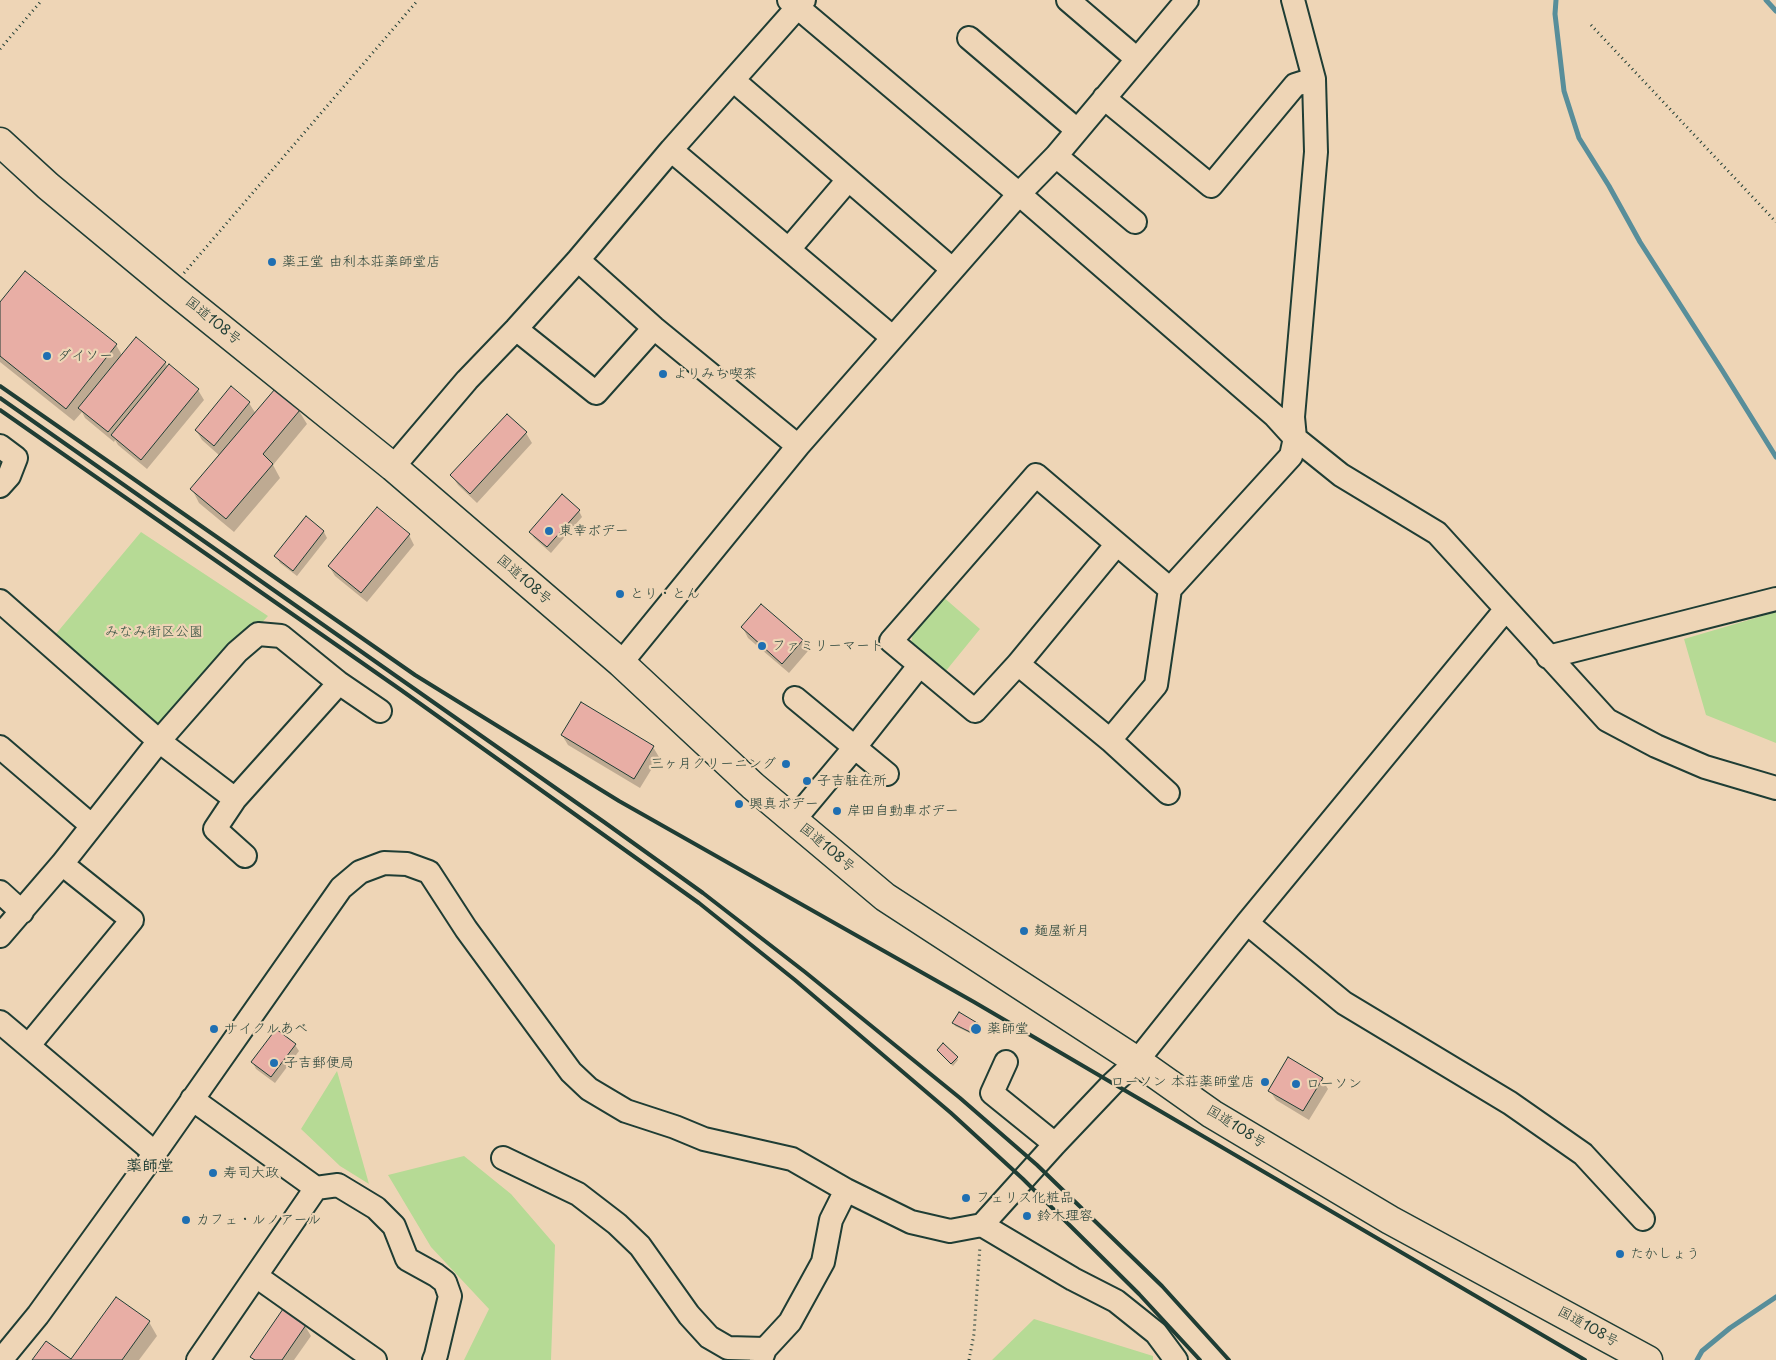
<!DOCTYPE html>
<html>
<head>
<meta charset="utf-8">
<style>
	body { margin:0 }
	canvas { display:block; background:#eed5b6 }
</style>
</head>
<body>
<canvas width="1776" height="1360"></canvas>
<script>
const context = document.querySelector('canvas').getContext('2d');
context.lineJoin = 'round';
function paint(path, color) { context.fillStyle = color; context.fill(path, 'evenodd'); }
const toPath = rows => new Path2D(rows.map(r => 'M' + r).join(''));
function strokePath(path, color, width, dash) { context.strokeStyle = color; context.lineWidth = width; context.lineCap = dash ? 'butt' : 'round'; context.setLineDash(dash || []); context.stroke(path); }
function write(font, color, halo, rows, align = 'center') {
  context.font = font + ' "Playpen Sans","Klee One",sans-serif'; context.lineWidth = 4.5; context.setLineDash([]); context.textBaseline = 'middle'; context.strokeStyle = halo; context.fillStyle = color; for (const [text, x, y, turn = 0] of rows) {
    context.save(); context.translate(x, y); context.rotate((+turn || 0) * Math.PI / 180); context.textAlign = isNaN(turn) ? turn : align; if (halo) context.strokeText(text, 0, 0); context.fillText(text, 0, 0); context.restore();
  }
}
const green = toPath([
	[141,532,268,616,159,734,50,641],
	[942,596,980,629,945,672,911,643,914,628],
	[1776,612,1776,743,1706,715,1684,639],
	[337,1071,369,1184,340,1166,301,1129],
	[464,1156,511,1194,555,1245,551,1360,464,1360,489,1309,431,1247,388,1175],
	[1034,1319,1153,1356,1153,1360,992,1360]
]);
const shadow = toPath([
	[25,272,116,345,122,355,165,362,168,368,198,390,204,400,147,469,118,445,115,440,114,442,85,418,82,412,74,421,0,362,0,304],
	[232,388,249,403,256,414,299,411,307,424,273,465,280,478,234,532,199,503,192,489,220,456,202,440,196,430],
	[508,415,526,433,532,443,477,503,458,485,452,476],
	[579,511,582,517,551,553,534,538,531,532],
	[307,518,324,532,327,538,297,576,280,563,276,556],
	[409,535,414,545,367,602,335,576,329,566],
	[743,628,802,641,808,651,789,673,748,638],
	[581,703,653,747,659,757,640,788,568,745,562,735],
	[954,1023,978,1025,980,1028,976,1036,955,1026],
	[295,1045,299,1051,275,1083,256,1069,253,1063],
	[938,1051,957,1058,958,1060,953,1066],
	[1322,1079,1328,1089,1309,1120,1276,1100,1270,1091],
	[149,1322,157,1336,139,1360,72,1360],
	[305,1326,311,1336,294,1360,253,1360,252,1357]
]);
const stream = toPath([
	[1556,0,1555,14,1564,91,1579,138,1609,186,1640,242,1722,370,1776,457],
	[1766,0,1776,11],
	[1697,1360,1702,1351,1730,1328,1776,1297]
]);
const building = toPath([
	[25,271,117,344,66,409,0,356,0,302,25,271],
	[136,337,166,362,108,432,78,408,136,337],
	[169,364,199,389,141,460,111,435,169,364],
	[231,386,250,402,214,446,195,430,231,386],
	[275,389,300,410,263,454,273,464,226,519,190,489,275,389],
	[507,414,527,432,470,494,450,475,507,414],
	[562,494,580,510,547,547,529,532,562,494],
	[377,507,410,534,361,593,328,566,377,507],
	[306,516,324,531,293,571,274,556,306,516],
	[761,604,803,640,782,664,741,627,761,604],
	[581,702,654,746,634,779,561,735,581,702],
	[959,1012,979,1024,974,1034,952,1023,959,1012],
	[276,1029,296,1044,271,1077,251,1062,276,1029],
	[943,1043,958,1057,951,1064,937,1050,943,1043],
	[1288,1057,1323,1078,1303,1111,1268,1091,1288,1057],
	[116,1297,150,1321,122,1360,32,1360,46,1341,71,1359,116,1297],
	[283,1309,306,1325,282,1360,255,1360,250,1357,283,1309]
]);
const path = toPath([
	[1591,25,1776,222],
	[0,49,42,0],
	[184,273,418,0],
	[969,1360,974,1334,980,1246]
]);
const minor = toPath([
	[789,0,1019,194,1275,416,1295,438,1341,475,1437,533,1607,720,1656,746,1705,767,1776,788],
	[1068,0,1137,59],
	[969,38,1077,130],
	[733,80,952,269],
	[1104,98,1211,186,1295,85,1314,79],
	[671,150,892,337],
	[1056,156,1135,222],
	[789,249,848,180],
	[578,260,654,328,798,446],
	[516,329,596,393,654,328],
	[0,446,16,458,9,476,0,486],
	[393,467,467,380,516,329,578,260,671,150,804,0],
	[1117,544,1018,664,975,711,891,641,1036,475,1170,589],
	[0,601,159,741,235,799,339,683,281,636,258,634,237,652,159,741,62,864,0,936],
	[1548,657,1776,599],
	[621,663,798,446,1019,194,1056,156,1187,0],
	[1018,664,1110,740,1168,793],
	[339,683,380,711],
	[795,698,887,774],
	[1110,740,1156,685,1170,589,1291,456,1295,438,1293,417,1316,152,1314,79,1293,0],
	[0,747,91,825],
	[235,799,215,829,245,856],
	[794,820,855,747,919,666],
	[0,892,22,912],
	[1247,923,1344,1003,1510,1103,1583,1154,1643,1219],
	[0,1022,155,1153],
	[29,1045,132,920,62,864],
	[1006,1062,992,1093,1055,1144],
	[192,1099,316,1188,198,1360],
	[503,1158,578,1194,617,1224,640,1246,689,1315,709,1337,728,1348,765,1349],
	[316,1188,338,1185,376,1208,394,1226,407,1259,436,1275,445,1282,450,1296,436,1355,434,1360],
	[982,1225,1073,1279,1116,1301,1156,1333,1176,1360],
	[256,1276,375,1360],
	[1,1360,38,1315,155,1153,341,888,360,872,384,863,407,864,429,872,466,929,571,1072,589,1089,626,1111,675,1127,704,1139,792,1159,846,1190,911,1222,950,1231,982,1225,1055,1144,1112,1084,1137,1061,1247,923,1506,609],
	[761,1360,765,1349,790,1322,823,1262,831,1220,846,1190]
]);
const highway = toPath([
	[0,142,48,186,171,288,393,467,621,663,753,786,885,897,1137,1061,1212,1114,1390,1220,1648,1360]
]);
const rail = toPath([
	[0,386,415,675,619,801,974,1002,1585,1360],
	[0,398,604,822,703,893,805,972,960,1098,1037,1165,1162,1286,1229,1360],
	[0,410,401,690,699,903,795,980,951,1113,1023,1179,1139,1294,1200,1360]
]);
const markers = [
	[272,262,5,"#1f6fb2"],
	[47,356,5,"#1f6fb2"],
	[663,374,5,"#1f6fb2"],
	[549,531,5,"#1f6fb2"],
	[620,594,5,"#1f6fb2"],
	[762,646,5,"#1f6fb2"],
	[786,764,5,"#1f6fb2"],
	[807,781,5,"#1f6fb2"],
	[739,804,5,"#1f6fb2"],
	[837,811,5,"#1f6fb2"],
	[1024,931,5,"#1f6fb2"],
	[214,1029,5,"#1f6fb2"],
	[976,1029,6,"#1f6fb2"],
	[274,1063,5,"#1f6fb2"],
	[1265,1082,5,"#1f6fb2"],
	[1296,1084,5,"#1f6fb2"],
	[213,1173,5,"#1f6fb2"],
	[966,1198,5,"#1f6fb2"],
	[1027,1216,5,"#1f6fb2"],
	[186,1220,5,"#1f6fb2"],
	[1620,1254,5,"#1f6fb2"]
];
const poiNames = [
	["薬王堂 由利本荘薬師堂店",282,262],
	["ダイソー",57,356],
	["よりみち喫茶",673,374],
	["東幸ボデー",559,531],
	["とり・とん",630,594],
	["ファミリーマート",772,646],
	["三ヶ月クリーニング",776,764,"right"],
	["子吉駐在所",817,781],
	["興真ボデー",749,804],
	["岸田自動車ボデー",847,811],
	["麺屋新月",1034,931],
	["サイクルあべ",224,1029],
	["薬師堂",987,1029],
	["子吉郵便局",284,1063],
	["ローソン 本荘薬師堂店",1255,1082,"right"],
	["ローソン",1306,1084],
	["寿司大政",223,1173],
	["フェリス化粧品",976,1198],
	["鈴木理容",1037,1216],
	["カフェ・ルノアール",196,1220],
	["たかしょう",1630,1254]
];
const streetNames = [
	["国道108号",213,321,39],
	["国道108号",524,580,41],
	["国道108号",827,848,40],
	["国道108号",1236,1127,32],
	["国道108号",1588,1327,29]
];
const parkNames = [
	["みなみ街区公園",154,632]
];
const quarterNames = [
	["薬師堂",150,1167]
];
paint(green, '#b6da95');
paint(shadow, '#0003');
strokePath(stream, '#588e9a', 5);
paint(building, '#e8aea5');
strokePath(building, '#1f3d34', 1);
strokePath(minor, '#1f3d34', 26);
strokePath(highway, '#1f3d34', 31);
strokePath(path, '#1f3d34', 3, [1, 4]);
strokePath(minor, '#eed5b6', 22);
strokePath(highway, '#eed5b6', 28);
strokePath(rail, '#1f3d34', 4);
for (const [x, y, r, color] of markers) { const dot = new Path2D(); dot.arc(x, y, r, 0, 2 * Math.PI); context.fillStyle = color; context.fill(dot); strokePath(dot, '#eed5b6', 2); }
write('14px', '#1f3d34', '#eed5b6', poiNames, 'left');
write('14px', '#1f3d34', '#eed5b6', streetNames);
write('14px', '#2e4d3e', '#eed5b6', parkNames);
write('bold 16px', '#1f3d34', '#eed5b6', quarterNames);
</script>
</body>
</html>
